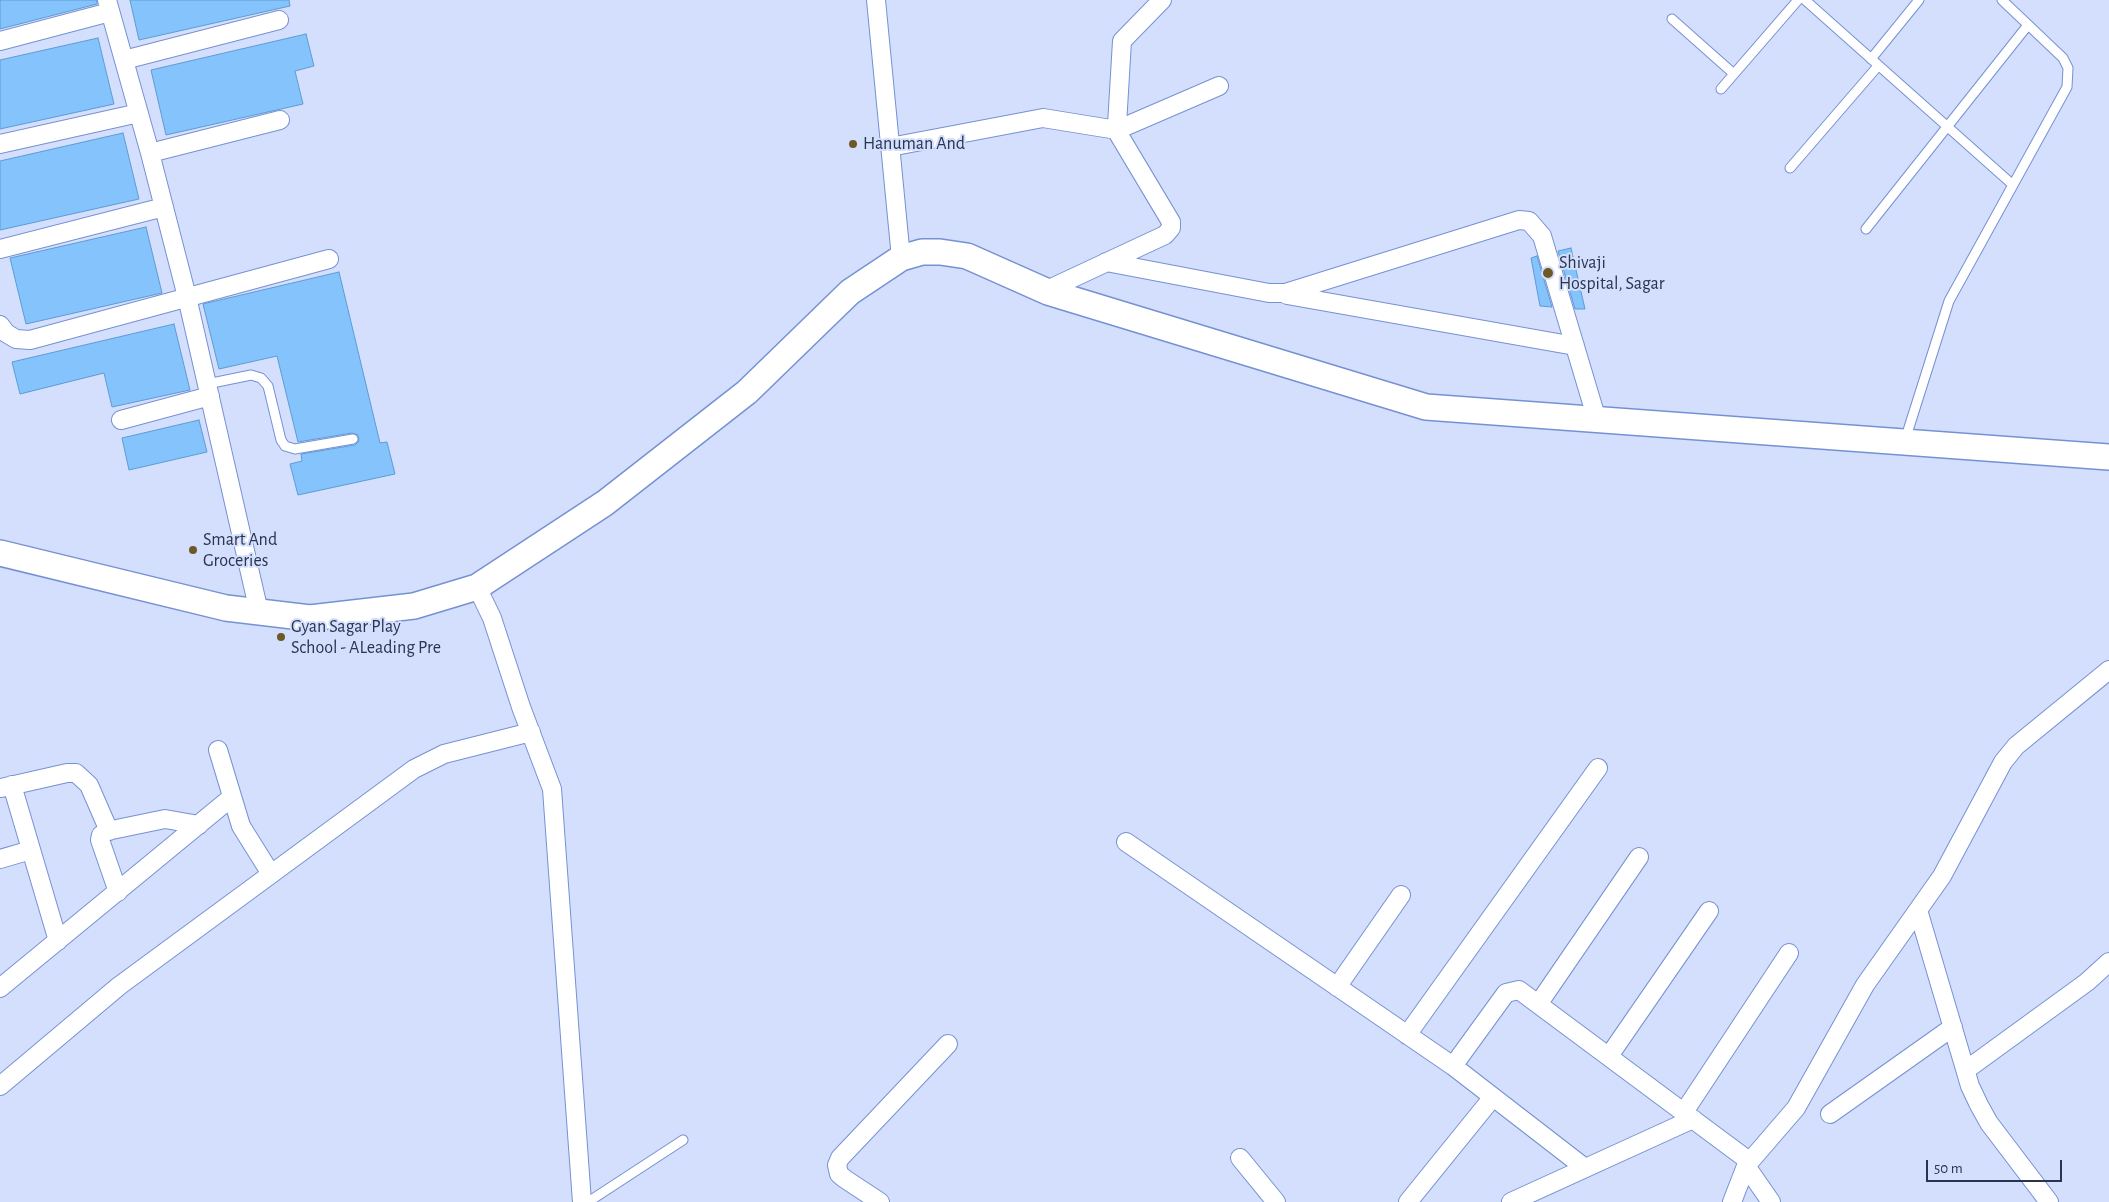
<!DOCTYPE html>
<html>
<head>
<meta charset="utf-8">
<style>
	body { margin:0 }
	#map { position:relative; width:2109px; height:1202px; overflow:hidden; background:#d3dffc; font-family:"Alegreya Sans",sans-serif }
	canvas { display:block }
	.scale { position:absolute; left:1926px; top:1160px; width:136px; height:22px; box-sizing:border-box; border:2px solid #293450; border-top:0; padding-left:6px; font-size:15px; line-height:18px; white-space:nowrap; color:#293450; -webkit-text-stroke:4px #d3dffc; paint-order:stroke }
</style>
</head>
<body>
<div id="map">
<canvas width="2109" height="1202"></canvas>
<div class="scale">50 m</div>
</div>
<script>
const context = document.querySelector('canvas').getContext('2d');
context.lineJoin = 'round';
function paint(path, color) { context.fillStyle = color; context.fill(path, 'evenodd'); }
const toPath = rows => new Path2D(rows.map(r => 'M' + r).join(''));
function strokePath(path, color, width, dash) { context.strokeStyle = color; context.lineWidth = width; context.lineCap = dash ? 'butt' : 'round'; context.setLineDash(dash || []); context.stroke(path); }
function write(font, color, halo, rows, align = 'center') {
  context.font = font + ' "Alegreya Sans",sans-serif'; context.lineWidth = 4; context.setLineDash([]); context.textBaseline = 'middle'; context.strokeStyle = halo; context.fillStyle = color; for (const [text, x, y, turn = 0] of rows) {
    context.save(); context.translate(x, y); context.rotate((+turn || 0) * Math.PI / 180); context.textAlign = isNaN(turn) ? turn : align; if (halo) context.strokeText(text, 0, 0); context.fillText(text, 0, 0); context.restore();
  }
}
const building = toPath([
	[0,0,97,0,97,4,0,29,0,0],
	[130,0,289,0,290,6,139,40,130,0],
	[306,34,314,66,295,71,303,104,166,135,151,70,306,34],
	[98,38,114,104,0,129,0,60,98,38],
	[123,133,139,199,0,230,0,161,123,133],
	[146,227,162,293,26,324,10,258,146,227],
	[1571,248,1585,309,1575,309,1558,251,1571,248],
	[1537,256,1552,307,1540,306,1531,258,1537,256],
	[339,272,380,443,387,442,395,474,298,495,290,464,302,461,301,454,355,445,359,441,358,435,352,433,298,442,277,356,219,369,203,304,339,272],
	[174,324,190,390,112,407,104,373,20,394,12,362,174,324],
	[199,420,207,452,129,470,122,438,199,420]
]);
const lane = toPath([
	[1805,0,2013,185],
	[1672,19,1734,74],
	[1871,59,1919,0],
	[1721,89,1798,0],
	[1790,168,1878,66],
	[1866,229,2028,25],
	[207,384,251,375,261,378,268,386,281,440,285,446,295,449,353,439],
	[1905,440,1949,301,2067,87,2068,68,2063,58,2002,0],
	[588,1202,683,1140]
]);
const street = toPath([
	[107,0,150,153,187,297,259,612],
	[876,0,901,258],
	[0,41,110,12],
	[124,60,279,20],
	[0,144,139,113],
	[890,147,1043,118,1117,130,1219,86],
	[150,153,280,120],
	[0,249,164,207],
	[1106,262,1269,293,1285,293,1519,220,1529,221,1542,236,1597,420],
	[1047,290,1165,235,1171,228,1171,222,1119,135,1117,125,1122,41,1162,0],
	[1287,295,1575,346],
	[0,325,6,333,16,339,30,340,329,259],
	[121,420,210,396],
	[477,587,492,618,521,707,552,789,582,1202],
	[218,750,241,826,271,874],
	[12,785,58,941],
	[1,788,67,773,76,773,89,785,109,831],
	[1126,842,1453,1066,1585,1168],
	[0,859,31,850],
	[118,892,100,840,101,835,107,831,165,819,199,825],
	[1918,910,1970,1086,1979,1105,1989,1123,2049,1202],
	[1337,987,1401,895],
	[0,988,232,797],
	[1539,1003,1639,857],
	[1407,1035,1598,768],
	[1609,1056,1709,911],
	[1453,1066,1506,993,1519,990,1749,1161],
	[1966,1070,2087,982,2109,962],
	[0,1086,119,986,414,769,444,754,531,732],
	[1684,1112,1789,953],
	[1830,1114,1953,1027],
	[1240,1158,1276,1202],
	[1746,1166,1771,1202],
	[880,1202,845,1179,839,1174,837,1165,840,1158,948,1044],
	[1408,1202,1493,1097],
	[1511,1202,1693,1119],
	[1732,1202,1746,1166,1796,1108,1865,985,1942,876,2003,762,2016,746,2109,670]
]);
const secondary = toPath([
	[0,553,226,608,310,618,414,606,477,587,605,503,747,392,850,292,901,258,922,252,940,252,967,256,1048,292,1426,407,2109,457]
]);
const markers = [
	[853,144,5,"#6d5827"],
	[1548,273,6,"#6d5827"],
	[193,550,5,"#6d5827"],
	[281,637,5,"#6d5827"]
];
const poiNames = [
	["Hanuman And",863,144],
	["Shivaji",1559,263],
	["Hospital, Sagar",1559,284],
	["Smart And",203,540],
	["Groceries",203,561],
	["Gyan Sagar Play",291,627],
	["School - ALeading Pre",291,648]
];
paint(building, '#84c3fc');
strokePath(building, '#5e9bd2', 1);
strokePath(lane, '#7691d3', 11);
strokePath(street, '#7691d3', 20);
strokePath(secondary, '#7691d3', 28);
strokePath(lane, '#fff', 9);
strokePath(street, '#fff', 18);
strokePath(secondary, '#fff', 25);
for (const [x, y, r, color] of markers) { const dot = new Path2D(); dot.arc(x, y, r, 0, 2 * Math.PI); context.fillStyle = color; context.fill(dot); strokePath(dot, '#d3dffc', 2); }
write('18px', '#293450', '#d3dffc', poiNames, 'left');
</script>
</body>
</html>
